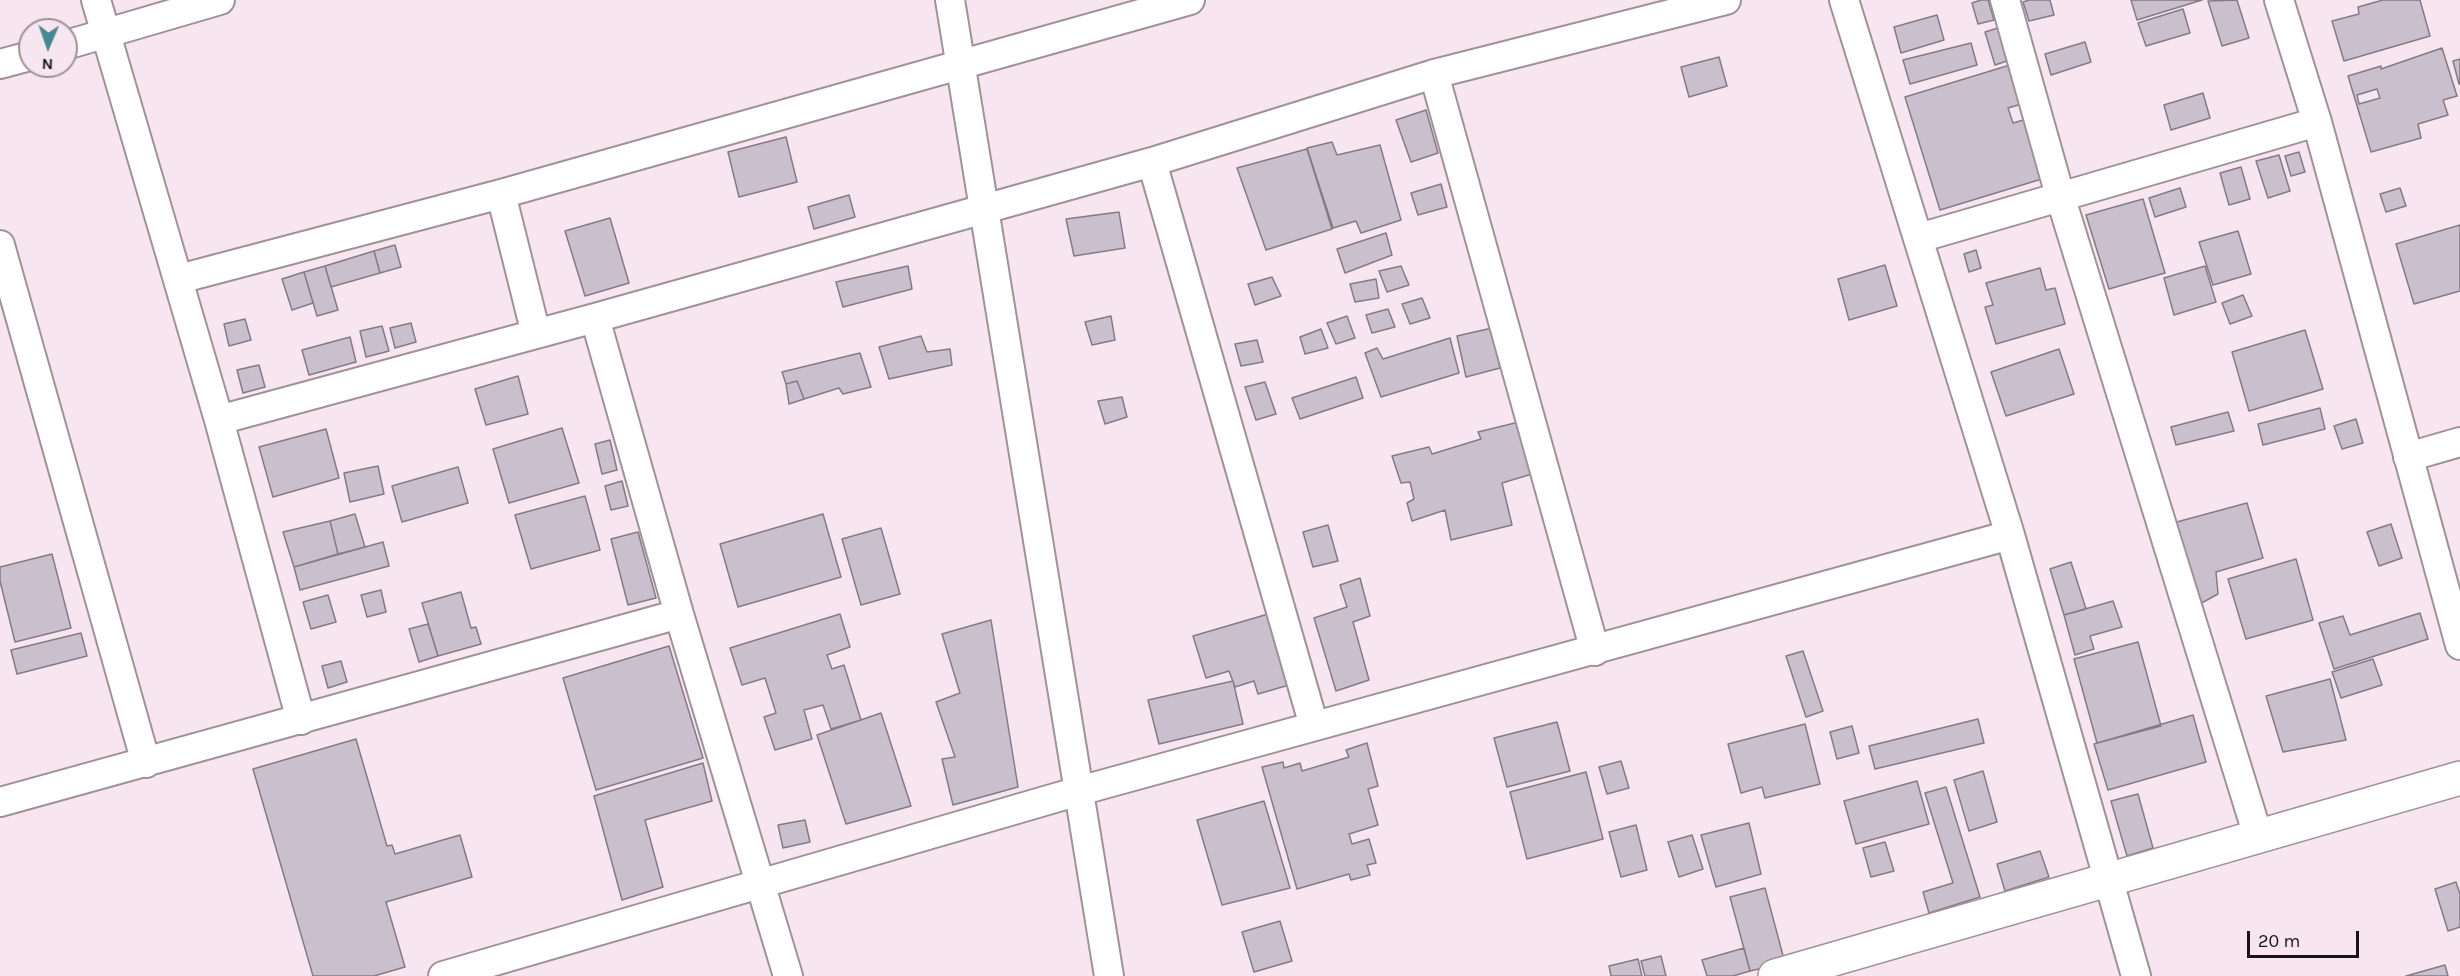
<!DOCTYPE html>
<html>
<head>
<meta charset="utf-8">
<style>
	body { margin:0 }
	#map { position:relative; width:2460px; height:976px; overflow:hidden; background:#f7e6ef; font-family:Karla,sans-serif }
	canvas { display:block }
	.north { position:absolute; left:18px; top:18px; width:60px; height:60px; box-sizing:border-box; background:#f7e6ef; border:2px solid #9e9298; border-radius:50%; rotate:182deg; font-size:16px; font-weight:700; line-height:24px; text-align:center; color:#191316 }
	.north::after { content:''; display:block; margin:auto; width:21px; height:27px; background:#438a92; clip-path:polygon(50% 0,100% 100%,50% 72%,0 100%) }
	.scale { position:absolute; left:2247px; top:931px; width:112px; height:27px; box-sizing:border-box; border:3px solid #191316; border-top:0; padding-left:8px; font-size:18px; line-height:21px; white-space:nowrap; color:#191316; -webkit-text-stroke:4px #f7e6ef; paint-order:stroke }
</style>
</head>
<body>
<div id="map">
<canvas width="2460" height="976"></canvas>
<div class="north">N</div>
<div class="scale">20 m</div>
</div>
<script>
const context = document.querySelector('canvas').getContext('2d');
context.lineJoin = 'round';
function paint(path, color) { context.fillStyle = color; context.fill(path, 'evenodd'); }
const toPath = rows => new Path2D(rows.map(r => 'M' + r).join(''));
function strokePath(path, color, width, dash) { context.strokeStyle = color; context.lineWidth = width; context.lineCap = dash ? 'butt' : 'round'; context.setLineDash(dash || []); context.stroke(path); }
const building = toPath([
	[1981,0,1988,0,1994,20,1978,24,1972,3,1981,0],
	[2029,0,2050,0,2054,15,2029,21,2023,2,2029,0],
	[2131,0,2202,0,2137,20,2131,0],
	[2237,0,2249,38,2222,46,2208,1,2237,0],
	[2383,0,2420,0,2430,36,2344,61,2332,21,2359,14,2358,7,2383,0],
	[2183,9,2190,33,2146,46,2138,23,2183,9],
	[1937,15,1944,40,1901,53,1894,27,1937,15],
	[1998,28,2007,61,1995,65,1985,32,1998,28],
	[2085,42,2091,62,2051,75,2045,54,2085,42],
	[1971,43,1977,65,1910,84,1903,60,1971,43],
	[2442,48,2457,96,2443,100,2448,115,2418,124,2421,138,2371,152,2348,76,2381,66,2381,69,2442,48],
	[2377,89,2380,98,2359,104,2357,95,2377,89],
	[1719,57,1727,86,1689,97,1681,67,1719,57],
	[2460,59,2460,84,2459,84,2453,61,2460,59],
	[2010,65,2022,104,2008,108,2013,123,2027,119,2045,178,1940,210,1905,97,2010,65],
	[2203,93,2210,118,2171,130,2164,105,2203,93],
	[1426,110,1438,153,1411,162,1396,120,1426,110],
	[786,137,797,182,739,197,728,152,786,137],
	[1332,142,1337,155,1380,145,1401,220,1361,233,1356,221,1333,228,1307,148,1332,142],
	[1307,149,1332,229,1266,250,1237,168,1307,149],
	[2299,152,2305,172,2291,176,2285,156,2299,152],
	[2279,155,2290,191,2268,198,2256,161,2279,155],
	[2241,167,2250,199,2229,205,2220,173,2241,167],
	[1441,184,1447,207,1418,215,1411,193,1441,184],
	[2180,188,2186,207,2155,217,2149,198,2180,188],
	[2400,188,2406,206,2386,212,2380,194,2400,188],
	[849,195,855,217,814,229,808,207,849,195],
	[2143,199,2165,273,2109,289,2086,215,2143,199],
	[1119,212,1125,248,1074,256,1066,219,1119,212],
	[610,218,629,283,585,296,565,231,610,218],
	[2460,225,2460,291,2414,304,2396,244,2460,225],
	[2238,231,2251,274,2213,285,2199,242,2238,231],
	[1386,233,1392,255,1345,273,1337,249,1386,233],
	[395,245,401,267,380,273,374,251,395,245],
	[1976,250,1981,268,1969,272,1964,254,1976,250],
	[374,251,380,273,331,287,325,266,374,251],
	[1885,265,1897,306,1849,320,1838,279,1885,265],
	[325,266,338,310,317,316,304,272,325,266],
	[908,266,912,289,843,307,836,282,908,266],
	[1401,266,1409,285,1387,292,1379,271,1401,266],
	[2205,266,2216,302,2174,315,2164,278,2205,266],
	[2040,268,2046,290,2055,288,2065,324,1996,344,1985,307,1993,305,1986,283,2040,268],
	[304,272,313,303,292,310,282,279,304,272],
	[1272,277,1281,296,1255,305,1248,284,1272,277],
	[1376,279,1379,298,1355,302,1350,284,1376,279],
	[2243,295,2252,316,2230,324,2222,303,2243,295],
	[1422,298,1430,318,1410,324,1402,304,1422,298],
	[1388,309,1395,327,1372,333,1366,315,1388,309],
	[1111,316,1115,340,1092,345,1085,322,1111,316],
	[1347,316,1355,338,1336,344,1327,323,1347,316],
	[245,319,251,340,229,346,224,324,245,319],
	[411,323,416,342,395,348,390,328,411,323],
	[382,326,389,351,366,357,360,331,382,326],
	[1492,328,1500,368,1466,377,1457,336,1492,328],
	[1321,329,1328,348,1305,354,1300,337,1321,329],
	[2305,330,2323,389,2249,411,2232,352,2305,330],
	[921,336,927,352,950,349,952,365,889,379,879,347,921,336],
	[350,337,356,362,309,375,302,350,350,337],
	[1450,338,1459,373,1381,397,1365,353,1377,348,1383,359,1450,338],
	[1257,340,1263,362,1241,366,1235,344,1257,340],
	[2059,349,2074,394,2006,416,1991,372,2059,349],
	[860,353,871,387,843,394,839,388,804,399,797,381,786,384,782,372,860,353],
	[259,365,265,387,243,393,237,370,259,365],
	[518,376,528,414,486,425,475,389,518,376],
	[1356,377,1363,398,1300,419,1292,398,1356,377],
	[797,381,804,399,789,404,786,384,797,381],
	[1265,382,1276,414,1256,420,1245,387,1265,382],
	[1122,397,1127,417,1105,424,1098,401,1122,397],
	[2320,408,2325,429,2263,445,2258,424,2320,408],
	[2228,412,2234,431,2176,445,2171,427,2228,412],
	[2356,419,2363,443,2342,449,2334,426,2356,419],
	[1519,422,1532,474,1502,483,1512,525,1451,540,1445,510,1412,521,1407,503,1414,499,1410,482,1401,483,1392,456,1429,447,1432,454,1481,439,1478,432,1519,422],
	[562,428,579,483,509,503,493,449,562,428],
	[326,429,339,478,273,497,259,447,326,429],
	[610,440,617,470,602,474,595,444,610,440],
	[378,466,384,494,350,502,344,473,378,466],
	[458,467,468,503,402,522,392,486,458,467],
	[622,481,628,506,611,510,605,486,622,481],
	[585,496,600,550,531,569,515,515,585,496],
	[2247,503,2263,558,2216,572,2218,594,2196,606,2173,523,2247,503],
	[355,514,365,547,338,554,330,521,355,514],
	[823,514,841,577,738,607,720,544,823,514],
	[330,521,338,554,294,567,283,532,330,521],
	[2391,524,2402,558,2379,566,2367,532,2391,524],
	[1328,525,1338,561,1313,567,1303,532,1328,525],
	[881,528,900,594,861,605,842,539,881,528],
	[638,532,656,598,628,605,611,539,638,532],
	[383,542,389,566,300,590,294,567,383,542],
	[52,554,71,628,15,642,0,581,0,567,52,554],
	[2296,559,2313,620,2246,639,2228,579,2296,559],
	[2071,562,2086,609,2064,615,2050,569,2071,562],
	[1360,578,1370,616,1353,622,1369,680,1336,691,1314,618,1347,607,1340,585,1360,578],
	[381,590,386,612,367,617,361,595,381,590],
	[461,592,471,628,476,627,481,644,438,656,422,603,461,592],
	[328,595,336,622,311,629,303,602,328,595],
	[2113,601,2122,627,2090,636,2094,649,2075,655,2064,615,2113,601],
	[1275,612,1296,683,1258,694,1254,681,1235,687,1229,671,1206,678,1193,636,1275,612],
	[2420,613,2428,639,2334,669,2319,623,2343,616,2350,635,2420,613],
	[840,614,850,647,827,655,832,669,844,665,861,720,831,729,823,705,804,710,812,739,775,750,764,717,776,713,765,678,742,685,730,648,840,614],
	[991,620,1018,787,953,805,942,759,955,757,936,702,960,693,942,634,991,620],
	[428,624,438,656,419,662,409,629,428,624],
	[81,633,87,656,17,674,11,650,81,633],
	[2138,642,2161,726,2097,743,2074,659,2138,642],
	[669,646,703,758,596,790,563,678,669,646],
	[1803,651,1823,711,1806,717,1786,656,1803,651],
	[2373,659,2382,685,2341,698,2332,672,2373,659],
	[341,661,347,682,328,688,322,666,341,661],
	[2330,679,2346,740,2283,752,2266,696,2330,679],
	[1233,681,1243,724,1159,744,1148,700,1233,681],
	[881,713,911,806,846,824,817,735,881,713],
	[2193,715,2206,762,2108,790,2094,744,2193,715],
	[1978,719,1984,743,1875,769,1869,746,1978,719],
	[1557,722,1570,771,1507,787,1494,738,1557,722],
	[1805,724,1820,784,1765,798,1762,787,1741,793,1728,744,1805,724],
	[1852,726,1859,753,1837,759,1830,732,1852,726],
	[356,739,387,846,392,845,395,854,460,835,472,877,386,902,405,967,374,976,313,976,253,769,356,739],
	[1367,743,1378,786,1368,789,1378,825,1349,834,1352,844,1369,839,1376,863,1367,865,1370,875,1351,880,1349,874,1297,889,1262,767,1283,762,1284,768,1300,763,1302,771,1349,757,1346,750,1367,743],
	[1621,761,1629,788,1607,794,1599,767,1621,761],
	[703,763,712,801,645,820,663,887,622,900,594,796,703,763],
	[1983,771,1997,822,1969,831,1954,780,1983,771],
	[1586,772,1603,839,1527,859,1510,792,1586,772],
	[1917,781,1929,824,1856,844,1844,801,1917,781],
	[1946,787,1980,897,1929,913,1923,892,1953,883,1925,793,1946,787],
	[2138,794,2153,848,2127,856,2111,801,2138,794],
	[1264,801,1290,888,1222,905,1197,820,1264,801],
	[805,820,810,842,783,848,778,825,805,820],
	[1749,823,1761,874,1716,887,1701,835,1749,823],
	[1636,825,1647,870,1621,877,1609,832,1636,825],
	[1692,835,1703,869,1679,877,1668,842,1692,835],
	[1885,842,1894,871,1871,877,1863,848,1885,842],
	[2040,851,2049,877,2005,891,1997,864,2040,851],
	[2456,882,2460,894,2460,927,2448,931,2435,889,2456,882],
	[1765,888,1785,963,1750,971,1730,897,1765,888],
	[1280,921,1292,961,1254,972,1242,932,1280,921],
	[1744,948,1750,971,1733,976,1707,976,1702,960,1744,948],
	[1661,956,1666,976,1645,976,1641,961,1661,956],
	[1638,959,1642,976,1611,976,1609,966,1638,959],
	[2445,965,2448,976,2406,976,2445,965]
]);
const minor = toPath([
	[96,0,219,420,301,720],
	[950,0,1109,976],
	[1844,0,2010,535,2136,976],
	[2005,0,2061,199,2258,836],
	[2279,0,2317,122,2460,645],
	[66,45,220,0],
	[0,64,30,56],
	[1434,74,1595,651],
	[1152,162,1314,726],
	[501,194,536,334],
	[1919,238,2317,122],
	[0,245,146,763],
	[179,279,501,194,1190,0],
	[595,318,679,614,788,976],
	[219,420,595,318,1152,162,1434,74,1726,0],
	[2408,457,2460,442],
	[0,802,679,614],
	[443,976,1079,791,2010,535]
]);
const tertiary = toPath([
	[1775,976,2460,778]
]);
paint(building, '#cac0cd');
strokePath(building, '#847b87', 1.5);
strokePath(minor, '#a19199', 32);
strokePath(tertiary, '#a19199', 36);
strokePath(minor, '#fff', 28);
strokePath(tertiary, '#fff', 33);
</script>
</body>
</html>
